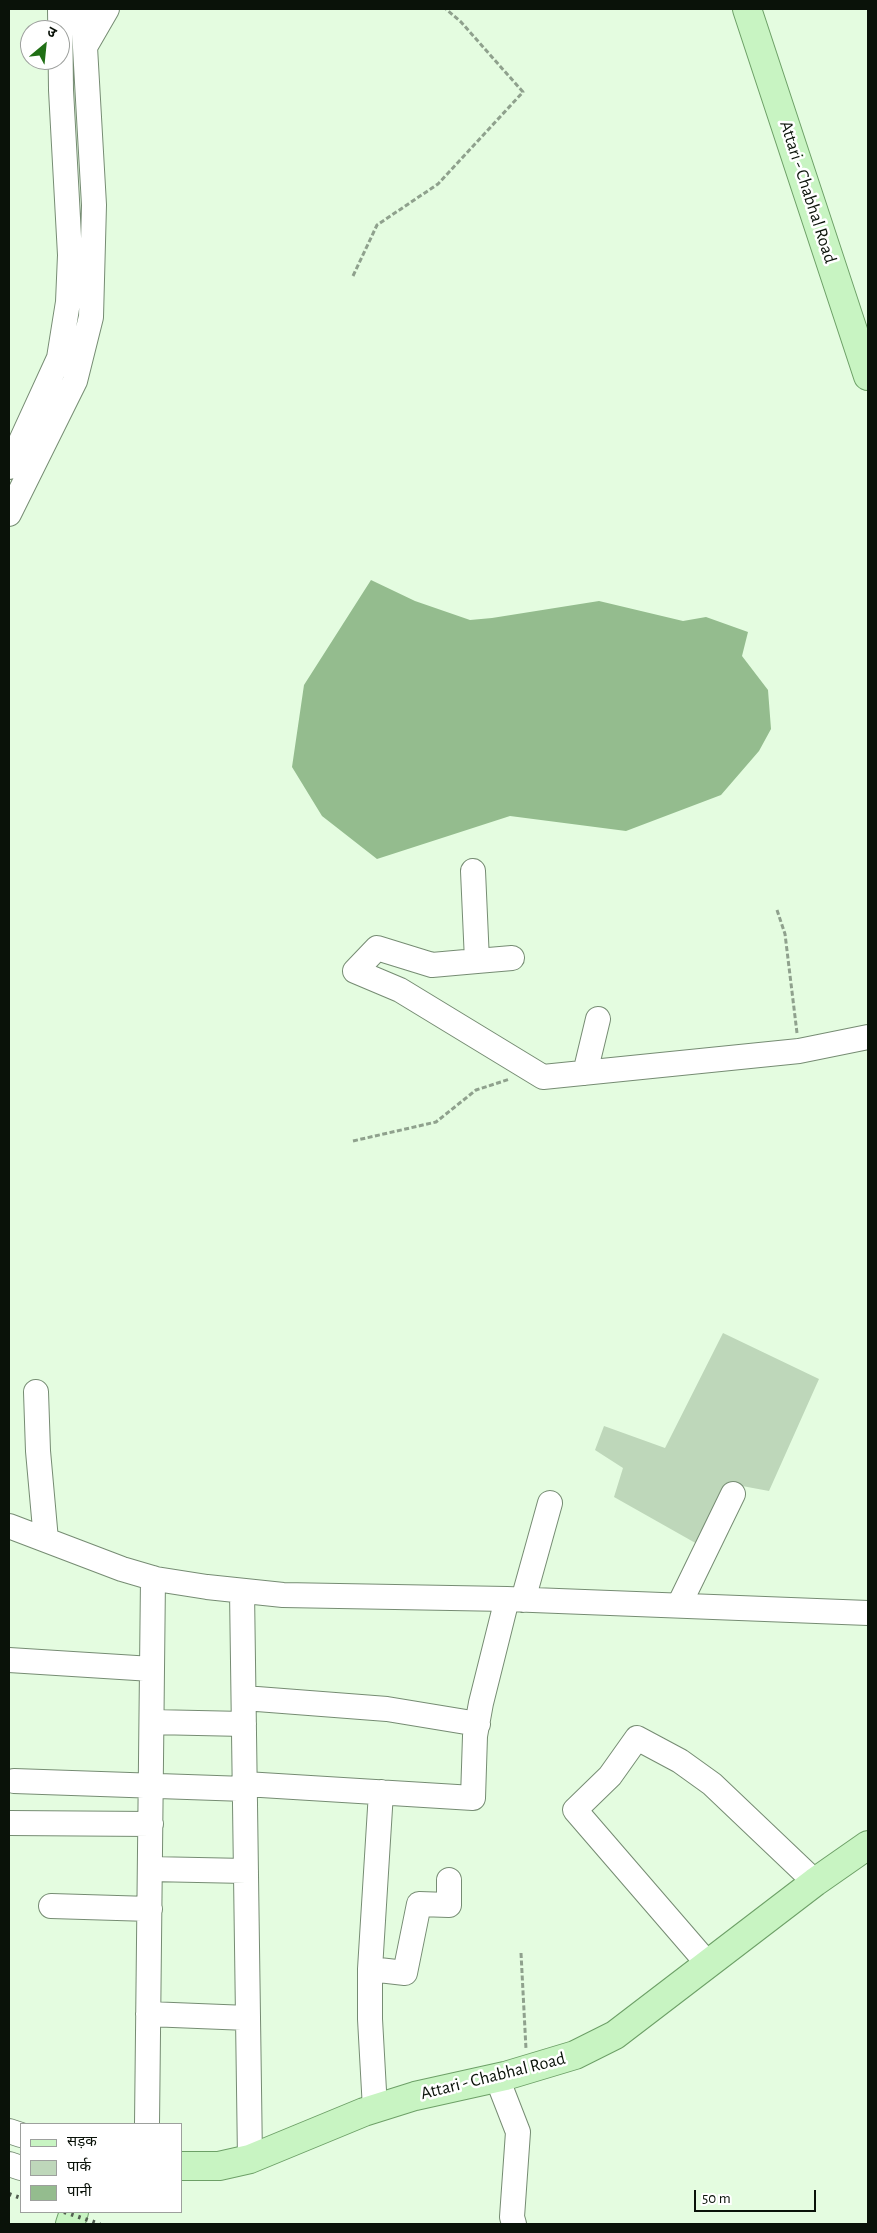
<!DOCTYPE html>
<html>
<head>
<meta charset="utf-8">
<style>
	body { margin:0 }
	#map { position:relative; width:877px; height:2233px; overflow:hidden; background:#e4fce0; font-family:"Alegreya Sans","Noto Sans Devanagari",sans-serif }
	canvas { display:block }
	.frame { position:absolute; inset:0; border:10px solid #0a1209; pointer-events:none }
	.legend { position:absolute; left:20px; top:2123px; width:162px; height:90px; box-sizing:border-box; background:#fff; border:1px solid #9da09d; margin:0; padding:6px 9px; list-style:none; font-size:15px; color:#0a1209 }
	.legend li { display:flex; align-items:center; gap:10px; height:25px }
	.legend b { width:25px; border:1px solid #9da09d }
	.north { position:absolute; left:20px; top:20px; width:50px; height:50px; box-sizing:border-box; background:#fff; border:1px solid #9da09d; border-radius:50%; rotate:28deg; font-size:14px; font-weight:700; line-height:20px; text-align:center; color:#0a1209 }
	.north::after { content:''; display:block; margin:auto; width:18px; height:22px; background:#206f15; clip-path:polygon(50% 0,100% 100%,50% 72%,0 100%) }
	.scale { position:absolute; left:694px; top:2190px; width:122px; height:22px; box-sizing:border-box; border:2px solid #0a1209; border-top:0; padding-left:6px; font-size:15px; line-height:18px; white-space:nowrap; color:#0a1209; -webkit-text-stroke:4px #fff; paint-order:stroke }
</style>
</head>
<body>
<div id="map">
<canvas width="877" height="2233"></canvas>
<div class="frame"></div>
<ul class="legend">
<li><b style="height:6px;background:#c8f4c2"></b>सड़क</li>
<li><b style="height:14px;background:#bed7ba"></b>पार्क</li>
<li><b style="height:14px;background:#94bc8e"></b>पानी</li>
</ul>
<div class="north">उ</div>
<div class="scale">50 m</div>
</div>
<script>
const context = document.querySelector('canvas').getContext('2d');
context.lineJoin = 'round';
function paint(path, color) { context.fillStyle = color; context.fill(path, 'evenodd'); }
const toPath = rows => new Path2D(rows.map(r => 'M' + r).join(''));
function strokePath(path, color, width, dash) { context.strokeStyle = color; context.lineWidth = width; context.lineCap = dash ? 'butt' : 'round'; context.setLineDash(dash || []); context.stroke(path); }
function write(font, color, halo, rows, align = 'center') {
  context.font = font + ' "Alegreya Sans",sans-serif'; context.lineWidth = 5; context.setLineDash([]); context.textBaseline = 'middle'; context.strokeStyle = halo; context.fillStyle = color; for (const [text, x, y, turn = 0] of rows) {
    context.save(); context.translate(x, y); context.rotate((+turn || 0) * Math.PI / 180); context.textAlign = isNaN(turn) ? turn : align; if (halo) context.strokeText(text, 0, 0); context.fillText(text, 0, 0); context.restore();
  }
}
const green = toPath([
	[723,1333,819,1379,769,1491,726,1483,699,1545,614,1497,623,1468,595,1450,604,1426,665,1448]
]);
const water = toPath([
	[371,580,415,601,470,620,492,618,599,601,683,621,706,617,748,632,742,656,768,690,771,729,759,751,721,795,626,831,510,816,377,859,322,816,292,767,304,685]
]);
const path = toPath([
	[353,276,377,225,438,184,523,92,461,22,446,9],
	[777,910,785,934,797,1033],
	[353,1141,436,1122,476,1090,510,1079],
	[521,1953,526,2049]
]);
const minor = toPath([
	[83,9,85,47],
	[9,467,59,358,68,302,70,255,61,90,60,9],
	[9,514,75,381,91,317,94,205,85,47,107,9],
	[473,871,477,961,432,965,377,948,355,971,400,990,543,1077,799,1051,868,1037],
	[477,961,512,958],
	[585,1073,598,1019],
	[36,1392,38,1451,46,1540],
	[9,1526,122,1569,156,1579,207,1587,283,1595,507,1599,868,1613],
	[242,1591,250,2159],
	[523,1600,550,1503],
	[679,1605,733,1494],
	[9,1660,152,1669],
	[244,1698,387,1709,478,1724],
	[152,1722,244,1724],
	[14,1781,245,1789],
	[245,1784,473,1798,475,1736,481,1703,507,1599],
	[9,1823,151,1824],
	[150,1869,246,1871],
	[51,1906,150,1909],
	[708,1964,575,1810,610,1776,637,1738,680,1761,712,1784,815,1882],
	[370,1969,405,1973,419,1904,449,1905,449,1880],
	[148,2014,248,2018],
	[497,2078,518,2132,512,2217,514,2224],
	[375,2109,370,2019,370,1969,381,1792],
	[147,2124,153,1578],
	[9,2131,21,2135],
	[9,2164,21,2168]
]);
const major = toPath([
	[747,9,868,376],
	[181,2166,219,2166,250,2159,364,2112,415,2096,505,2076,575,2055,615,2035,815,1882,868,1845],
	[70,2224,74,2212]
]);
const rail = toPath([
	[9,2194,21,2198],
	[64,2212,100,2224]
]);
const streetNames = [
	["Attari - Chabhal Road",808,192,72],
	["Attari - Chabhal Road",493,2076,-14]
];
paint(green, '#bed7ba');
paint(water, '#94bc8e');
strokePath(minor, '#768c73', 26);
strokePath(major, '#6da067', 30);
strokePath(path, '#8fa18d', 3, [5, 2.5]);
strokePath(minor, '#fff', 24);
strokePath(major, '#c8f4c2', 28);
strokePath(rail, '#525f50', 4, [2.5, 5]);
write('18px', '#0a1209', '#fff', streetNames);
</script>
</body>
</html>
